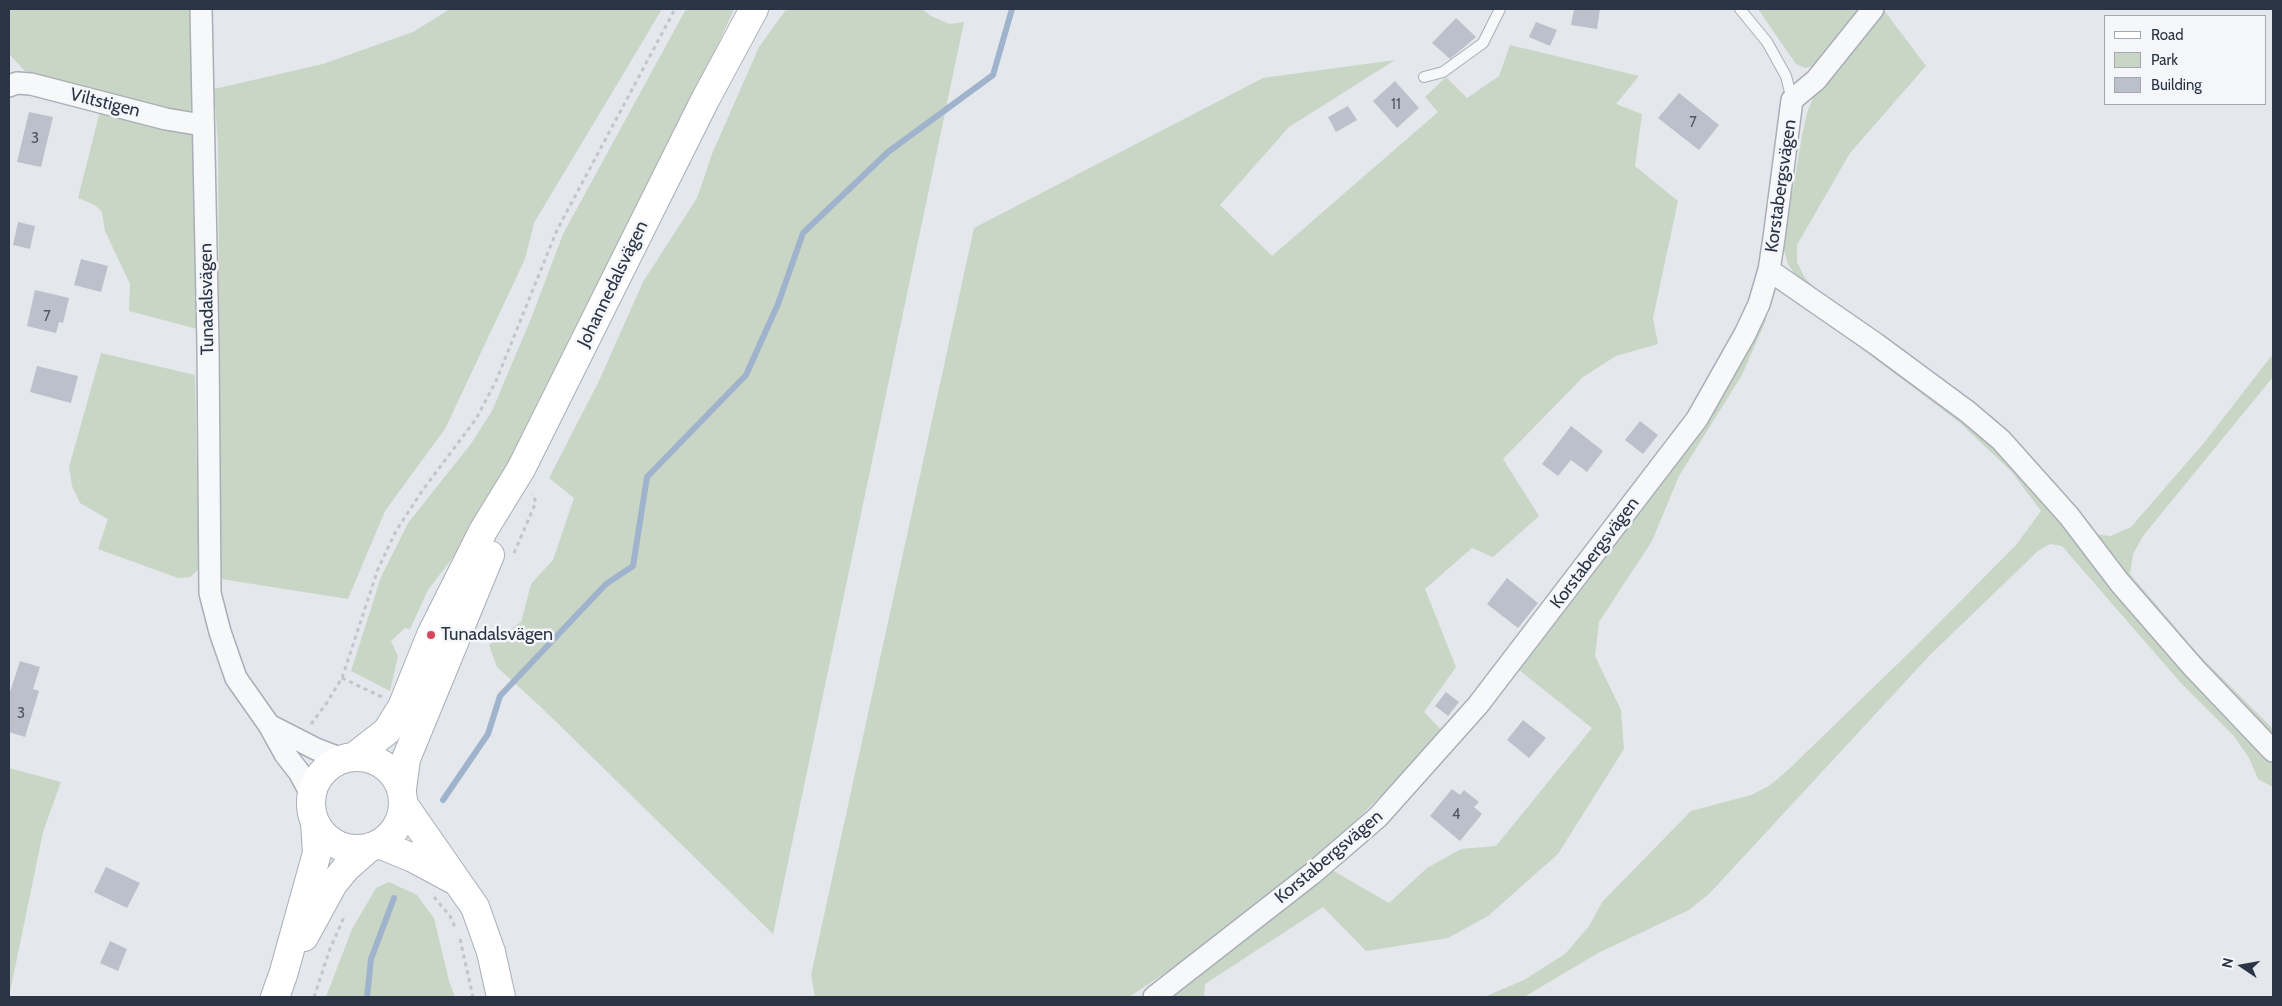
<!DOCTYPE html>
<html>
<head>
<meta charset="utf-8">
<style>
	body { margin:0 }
	#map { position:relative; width:2282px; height:1006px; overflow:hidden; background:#e4e7ec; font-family:Cabin,sans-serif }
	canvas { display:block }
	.frame { position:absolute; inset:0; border:10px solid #2b3445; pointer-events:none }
	.legend { position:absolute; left:2104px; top:15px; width:162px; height:90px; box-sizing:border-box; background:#f4f6f9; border:1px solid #a4a8b1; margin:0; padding:6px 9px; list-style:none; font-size:15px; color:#2b3445 }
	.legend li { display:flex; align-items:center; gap:10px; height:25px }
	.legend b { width:25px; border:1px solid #a4a8b1 }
	.north { position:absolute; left:2217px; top:941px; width:50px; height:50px; -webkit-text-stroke:4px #f4f6f9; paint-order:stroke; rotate:282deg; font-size:14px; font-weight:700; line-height:20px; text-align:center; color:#2b3445 }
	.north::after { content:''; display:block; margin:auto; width:18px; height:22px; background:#2b3445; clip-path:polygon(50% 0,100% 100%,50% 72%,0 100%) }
</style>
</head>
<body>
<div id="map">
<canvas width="2282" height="1006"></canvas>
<div class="frame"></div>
<ul class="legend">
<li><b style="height:6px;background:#fff"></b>Road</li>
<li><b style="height:14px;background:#c9d6c5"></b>Park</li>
<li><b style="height:14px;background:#bbc0ca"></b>Building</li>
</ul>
<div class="north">N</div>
</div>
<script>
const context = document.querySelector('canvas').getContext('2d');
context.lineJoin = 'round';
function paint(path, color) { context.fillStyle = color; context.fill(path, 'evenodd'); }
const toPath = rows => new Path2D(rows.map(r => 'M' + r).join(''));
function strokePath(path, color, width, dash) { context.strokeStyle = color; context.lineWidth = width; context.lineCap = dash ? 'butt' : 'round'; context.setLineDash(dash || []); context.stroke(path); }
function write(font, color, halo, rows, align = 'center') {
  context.font = font + ' Cabin,sans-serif'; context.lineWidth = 5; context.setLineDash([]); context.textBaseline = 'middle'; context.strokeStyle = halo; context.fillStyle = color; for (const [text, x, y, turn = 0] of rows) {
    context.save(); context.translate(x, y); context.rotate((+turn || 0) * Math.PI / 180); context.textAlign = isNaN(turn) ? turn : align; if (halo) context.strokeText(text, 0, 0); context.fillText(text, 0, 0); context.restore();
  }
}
const green = toPath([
	[9,9,192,9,196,109,183,113,25,71,9,54],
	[450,9,662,9,534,223,525,259,445,429,385,511,348,599,221,579,218,144,214,89,323,64,413,32],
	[686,9,734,9,696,93,512,462,473,531,428,590,410,629,405,628,391,641,398,656,390,691,351,671,381,577,408,523,470,445,492,411,532,316,563,234],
	[792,9,922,9,931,16,950,24,964,22,773,934,544,710,497,667,489,645,521,622,531,584,553,560,574,498,549,478,598,383,643,282,697,198,712,154,759,47,785,11],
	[1758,9,1863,9,1819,65,1805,68,1796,64],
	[1883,9,1926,66,1850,153,1797,245,1797,262,1805,278,1830,303,1796,276,1788,264,1783,247,1802,136,1807,113,1815,93],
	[1510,45,1639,76,1616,104,1642,114,1635,166,1678,201,1653,318,1658,344,1616,356,1583,377,1503,459,1539,516,1493,557,1472,548,1425,589,1456,667,1424,712,1444,733,1318,858,1223,934,1129,997,815,997,811,975,974,228,1263,78,1395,60,1289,127,1220,205,1272,256,1438,112,1425,97,1446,77,1467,98,1499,76],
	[102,103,189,130,195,136,197,329,129,311,130,284,105,231,102,212,95,205,78,198],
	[1802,304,1960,416,2015,464,2186,676,2258,751,2273,763,2273,787,2258,779,2249,758,2234,736,2180,682,2062,546,2050,544,2039,550,1930,655,1710,893,1689,910,1598,953,1524,997,1484,997,1524,980,1565,954,1589,926,1603,901,1691,811,1751,795,1769,786,1788,770,1915,647,2016,545,2041,511,2011,471,1959,422],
	[1768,305,1766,320,1742,375,1679,476,1652,541,1599,622,1595,656,1621,710,1624,749,1558,854,1488,916,1448,938,1366,951,1323,907,1205,984,1204,997,1165,997,1332,870,1389,903,1427,868,1461,849,1496,846,1592,728,1519,670,1585,585,1703,421],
	[101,353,195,375,199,569,190,577,178,578,98,549,108,519,80,503,72,486,69,467],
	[2273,354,2273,377,2143,536,2133,554,2130,574,2199,655,2273,729,2273,740,2190,657,2095,534,2111,536,2131,527,2203,444],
	[9,768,61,782,43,832,9,997],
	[389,882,417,895,434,918,449,981,455,997,326,997,352,929,376,888]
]);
const stream = toPath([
	[443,800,488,734,500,696,606,584,633,566,647,477,746,375,778,304,803,233,888,152,993,75,1012,9],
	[367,997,371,959,394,898]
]);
const building = toPath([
	[1574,9,1600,9,1597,29,1571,25],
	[1456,18,1476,37,1450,59,1432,43],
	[1536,22,1557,30,1550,46,1529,37],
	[1395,81,1419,108,1397,128,1373,101],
	[1679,93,1719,125,1699,150,1658,118],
	[1348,106,1357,120,1336,132,1328,117],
	[29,112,53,117,41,167,17,162],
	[18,222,35,226,30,249,13,245],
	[81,259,108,266,101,292,74,285],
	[35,290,69,298,63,323,59,322,56,333,27,326],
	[37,366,78,376,71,403,30,392],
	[1640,421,1658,435,1643,454,1625,440],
	[1571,426,1603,451,1587,472,1571,460,1558,476,1542,464],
	[1507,578,1538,603,1518,628,1487,604],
	[20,661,40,667,33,689,39,691,25,737,9,732,9,695],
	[1446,692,1459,702,1448,716,1435,706],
	[1523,720,1546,738,1529,758,1507,740],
	[1452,789,1460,795,1464,790,1479,802,1474,807,1482,814,1460,841,1430,816],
	[106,867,140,883,127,908,94,892],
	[110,941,127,949,118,971,100,963]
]);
const path = toPath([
	[514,553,536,502,532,494],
	[342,678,382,697],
	[311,724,326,704,342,678,378,569,396,531,422,491,476,419,496,381,557,230,675,9],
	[434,897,450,916,455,927],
	[460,939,473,997],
	[314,997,330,949,344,917]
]);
const lane = toPath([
	[1740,9,1767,42,1786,76,1792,100],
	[1424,77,1443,72,1483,43,1500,9]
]);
const street = toPath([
	[201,9,208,345,210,593,220,632,236,678,269,725,285,754,299,772,311,794],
	[9,86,17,83,31,84,166,119,202,125],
	[1769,270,1876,344,1968,412,2001,440,2069,516,2120,583,2194,668,2273,751],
	[269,725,316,749,342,759],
	[1154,997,1313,873,1378,817,1478,705,1697,419,1745,334,1759,304,1769,270,1774,238,1792,100,1816,80,1873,9]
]);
const secondary = toPath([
	[355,756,387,731,402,707,431,635,483,531,521,469,705,100,754,9],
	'311 803a46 46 0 1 1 92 0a46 46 0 1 1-92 0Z',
	[402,789,406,759,490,555],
	[404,805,475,907,491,952,501,997],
	[379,844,413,858,454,880],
	[304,937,333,884,346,868,370,847],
	[275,997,283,975,317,853,315,822]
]);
const markers = [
	[431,635,5,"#d1495b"]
];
const numberNames = [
	["11",1396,105],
	["7",1693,123],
	["3",35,139],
	["7",47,317],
	["3",21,714],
	["4",1456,815]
];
const streetNames = [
	["Viltstigen",105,103,14],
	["Korstabergsvägen",1781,186,-82],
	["Johannedalsvägen",613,284,-64],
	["Tunadalsvägen",207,299,-91],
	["Korstabergsvägen",1595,553,-53],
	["Korstabergsvägen",1329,857,-40]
];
const poiNames = [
	["Tunadalsvägen",441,635]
];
paint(green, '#c9d6c5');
strokePath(stream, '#9fb4cc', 6);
paint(building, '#bbc0ca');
strokePath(lane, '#a9aeb7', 12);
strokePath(street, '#a9aeb7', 24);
strokePath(secondary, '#a9aeb7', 30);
strokePath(path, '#c2c5cb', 3, [4, 4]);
strokePath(lane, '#f7f8fa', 10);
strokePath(street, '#f7f8fa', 21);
strokePath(secondary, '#fff', 28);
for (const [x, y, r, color] of markers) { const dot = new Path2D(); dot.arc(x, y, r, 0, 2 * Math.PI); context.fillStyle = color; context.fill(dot); strokePath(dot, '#f4f6f9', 2); }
write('15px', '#4f5766', null, numberNames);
write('18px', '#2b3445', '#f4f6f9', streetNames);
write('18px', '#2b3445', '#f4f6f9', poiNames, 'left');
</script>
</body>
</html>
